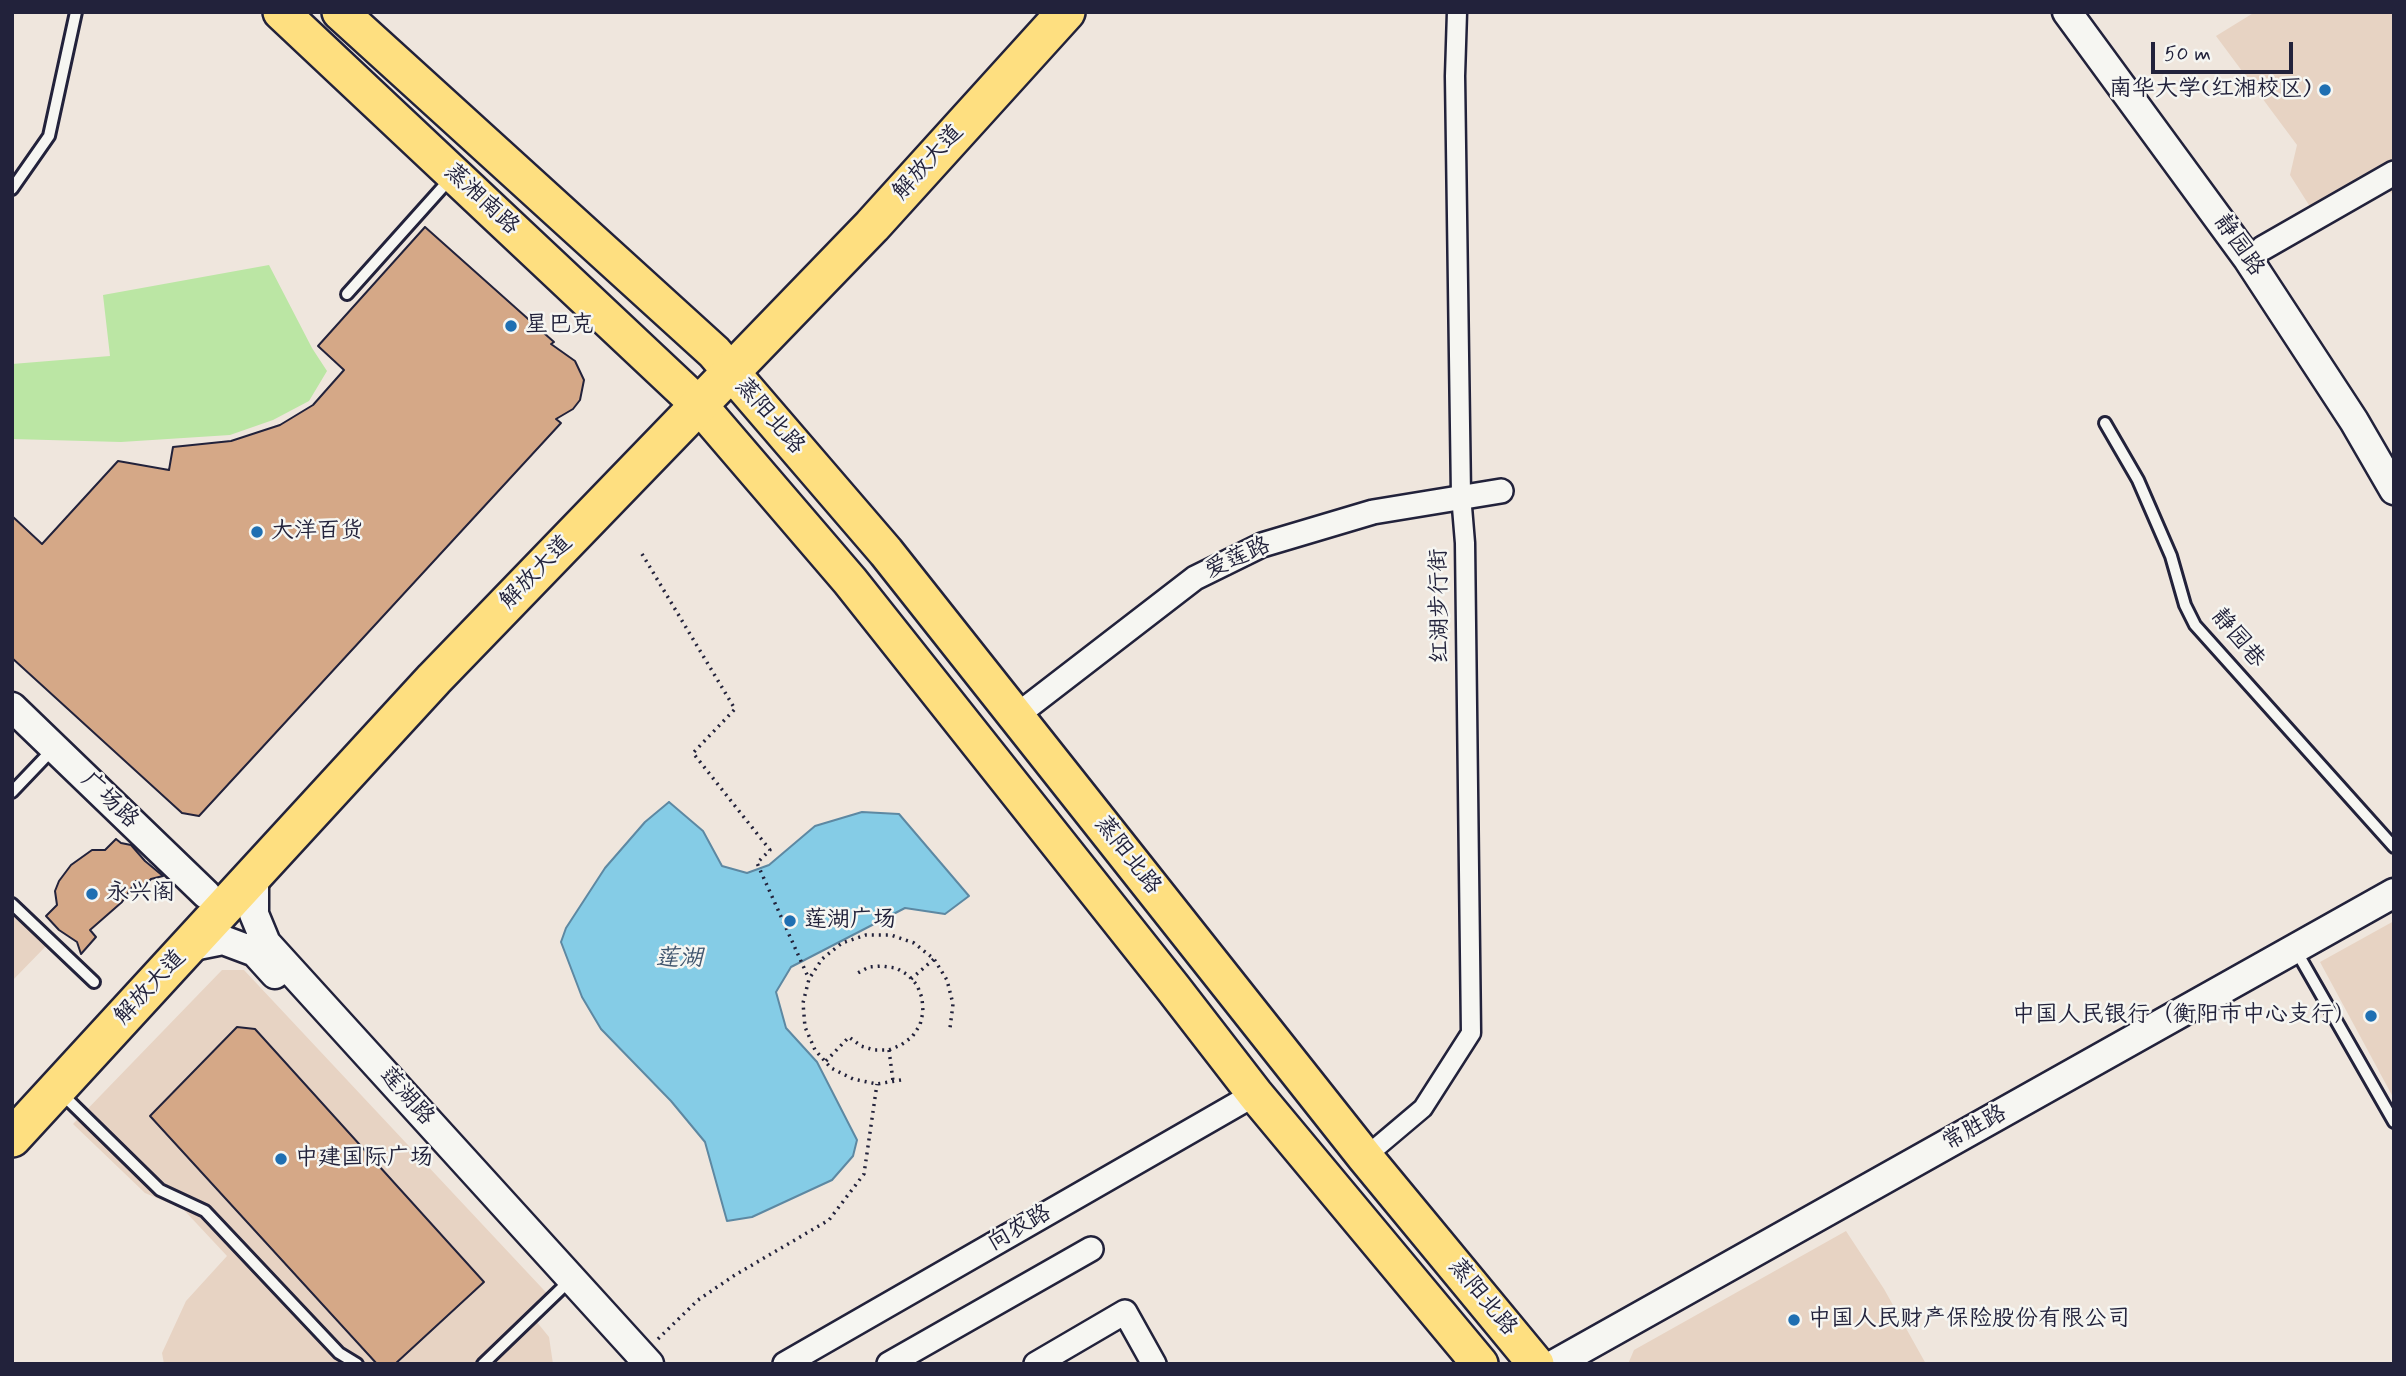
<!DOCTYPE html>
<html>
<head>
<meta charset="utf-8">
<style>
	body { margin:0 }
	#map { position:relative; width:2406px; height:1376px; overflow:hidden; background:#efe6dd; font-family:Mynerve,sans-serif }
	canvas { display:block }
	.frame { position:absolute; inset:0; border:14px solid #22223b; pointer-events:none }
	.scale { position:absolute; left:2151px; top:42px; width:142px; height:32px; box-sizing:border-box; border:4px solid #22223b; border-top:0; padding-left:9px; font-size:21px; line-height:24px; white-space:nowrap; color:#22223b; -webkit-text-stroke:5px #f6f6f2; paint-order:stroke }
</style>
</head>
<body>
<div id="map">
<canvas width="2406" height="1376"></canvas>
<div class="frame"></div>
<div class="scale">50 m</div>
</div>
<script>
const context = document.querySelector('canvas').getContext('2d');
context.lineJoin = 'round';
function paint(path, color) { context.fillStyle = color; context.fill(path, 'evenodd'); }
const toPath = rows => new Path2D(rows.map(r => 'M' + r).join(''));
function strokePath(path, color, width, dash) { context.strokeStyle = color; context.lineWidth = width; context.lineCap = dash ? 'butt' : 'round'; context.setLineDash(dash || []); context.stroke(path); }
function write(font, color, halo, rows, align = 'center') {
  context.font = font + ' Mynerve,"LXGW WenKai TC",sans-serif'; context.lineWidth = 5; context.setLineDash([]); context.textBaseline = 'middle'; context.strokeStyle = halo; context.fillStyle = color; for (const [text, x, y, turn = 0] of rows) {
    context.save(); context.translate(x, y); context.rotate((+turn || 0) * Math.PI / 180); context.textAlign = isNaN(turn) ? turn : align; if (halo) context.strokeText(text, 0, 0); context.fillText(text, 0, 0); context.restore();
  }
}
const built = toPath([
	[2255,12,2394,12,2394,196,2385,186,2319,221,2290,175,2297,145,2216,36],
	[12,912,47,945,12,981],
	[2394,921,2394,1099,2320,962],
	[222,970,244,970,556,1303,536,1321,549,1337,553,1364,164,1364,162,1353,186,1301,227,1256,183,1209,145,1193,73,1124],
	[1846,1231,1884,1289,1926,1364,1628,1364,1634,1350]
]);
const green = toPath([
	[269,265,312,348,327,371,309,401,273,420,230,435,121,442,12,439,12,364,110,356,103,295]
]);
const water = toPath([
	[669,802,703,831,722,866,747,873,769,865,815,826,862,812,899,814,969,896,945,914,905,908,791,967,776,992,786,1028,817,1062,857,1140,853,1156,832,1180,752,1217,727,1221,705,1142,671,1101,601,1029,582,997,561,942,566,928,605,868,645,822,669,802]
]);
const building = toPath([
	[425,227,554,342,551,344,575,361,584,380,580,400,573,409,556,419,561,423,199,816,182,813,12,658,12,516,42,544,118,461,169,470,173,447,231,441,280,425,313,405,344,370,318,346,425,227],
	[116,839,121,843,131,845,145,861,163,876,151,879,143,888,136,881,122,902,90,930,96,937,81,954,77,942,59,930,46,916,57,905,55,891,59,881,71,865,92,850,105,850,116,839],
	[237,1027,255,1029,484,1282,395,1364,377,1364,150,1116,237,1027]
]);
const path = toPath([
	[642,554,735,709,693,753,770,850,757,863,809,979],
	[911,979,934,959],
	[889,1050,893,1081],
	[826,1061,849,1037,861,1046,874,1050,889,1050,901,1045,912,1037,920,1025,923,1012,922,998,917,985,908,975,896,968,882,966,869,967,856,974],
	[901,1080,877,1084,853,1079,831,1068,815,1050,805,1027,803,1003,809,979,822,959,842,943,866,935,891,935,914,943,934,959,947,980,953,1004,950,1028],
	[658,1339,698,1300,735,1275,829,1220,864,1174,877,1084]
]);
const service = toPath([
	[12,189,49,136,76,12],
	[347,294,450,179],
	[2105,423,2138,480,2171,556,2185,605,2195,625,2394,847],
	[12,792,54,748],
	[12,904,94,982],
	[2302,961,2394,1122],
	[60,1092,160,1190,205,1211,339,1353,357,1364],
	[483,1364,562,1288]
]);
const pedestrian = toPath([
	[1365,1157,1423,1108,1471,1033,1465,543,1461,495,1455,76,1457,12]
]);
const minor = toPath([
	[2263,248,2394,173],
	[1016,716,1195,578,1262,545,1373,512,1501,491],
	[785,1364,1255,1094],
	[889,1364,1091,1249],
	[1036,1364,1125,1312,1154,1364]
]);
const tertiary = toPath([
	[2067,12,2248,259,2354,421,2394,490],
	[12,707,206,894],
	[254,877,254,914,266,943,649,1364],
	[188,947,223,940,255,952,275,974],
	[1555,1364,2394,893]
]);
const primary = toPath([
	[281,12,699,405,850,581,1173,988,1255,1094,1480,1364],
	[340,12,714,352,886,552,1365,1157,1536,1364]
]);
const trunk = toPath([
	[12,1138,434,679,872,226,1066,12]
]);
const markers = [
	[2325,90,7,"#1f6fb2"],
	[511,326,7,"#1f6fb2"],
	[257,532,7,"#1f6fb2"],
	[92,894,7,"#1f6fb2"],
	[790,921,7,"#1f6fb2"],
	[2371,1016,7,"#1f6fb2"],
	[281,1159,7,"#1f6fb2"],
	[1794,1320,7,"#1f6fb2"]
];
const poiNames = [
	["南华大学(红湘校区)",2311,90,"right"],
	["星巴克",525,326],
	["大洋百货",271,532],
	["永兴阁",106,894],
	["莲湖广场",804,921],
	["中国人民银行（衡阳市中心支行）",2357,1016,"right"],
	["中建国际广场",295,1159],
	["中国人民财产保险股份有限公司",1808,1320]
];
const streetNames = [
	["解放大道",929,163,-48],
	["蒸湘南路",481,200,43],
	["静园路",2238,246,55],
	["蒸阳北路",769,417,49],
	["爱莲路",1238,559,-24],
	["解放大道",537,573,-46],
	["红湖步行街",1441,606,-91],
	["静园巷",2237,639,50],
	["广场路",109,801,44],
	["蒸阳北路",1127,856,52],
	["解放大道",151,988,-47],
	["莲湖路",406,1097,48],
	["常胜路",1975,1129,-29],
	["向农路",1020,1229,-30],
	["蒸阳北路",1482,1298,50]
];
const waterNames = [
	["莲湖",679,960]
];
paint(built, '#e7d3c3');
paint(green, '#bbe6a4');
paint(water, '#85cce6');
strokePath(water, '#5d88a2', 2);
paint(building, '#d5a887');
strokePath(building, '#22223b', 2);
strokePath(service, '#22223b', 16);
strokePath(pedestrian, '#22223b', 23);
strokePath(minor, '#22223b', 28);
strokePath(tertiary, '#22223b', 33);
strokePath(primary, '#22223b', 40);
strokePath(trunk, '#22223b', 42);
strokePath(path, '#22223b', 3.5, [2, 5]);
strokePath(service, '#f6f6f2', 10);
strokePath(pedestrian, '#f6f6f2', 18);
strokePath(minor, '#f6f6f2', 23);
strokePath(tertiary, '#f6f6f2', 28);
strokePath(primary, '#fedf80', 35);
strokePath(trunk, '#fedf80', 37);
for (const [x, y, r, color] of markers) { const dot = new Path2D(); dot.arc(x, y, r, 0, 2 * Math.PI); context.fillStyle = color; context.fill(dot); strokePath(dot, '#f6f6f2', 2.5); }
write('23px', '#22223b', '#f6f6f2', poiNames, 'left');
write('23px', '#22223b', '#f6f6f2', streetNames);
write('italic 24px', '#40556e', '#f6f6f2', waterNames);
</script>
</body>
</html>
